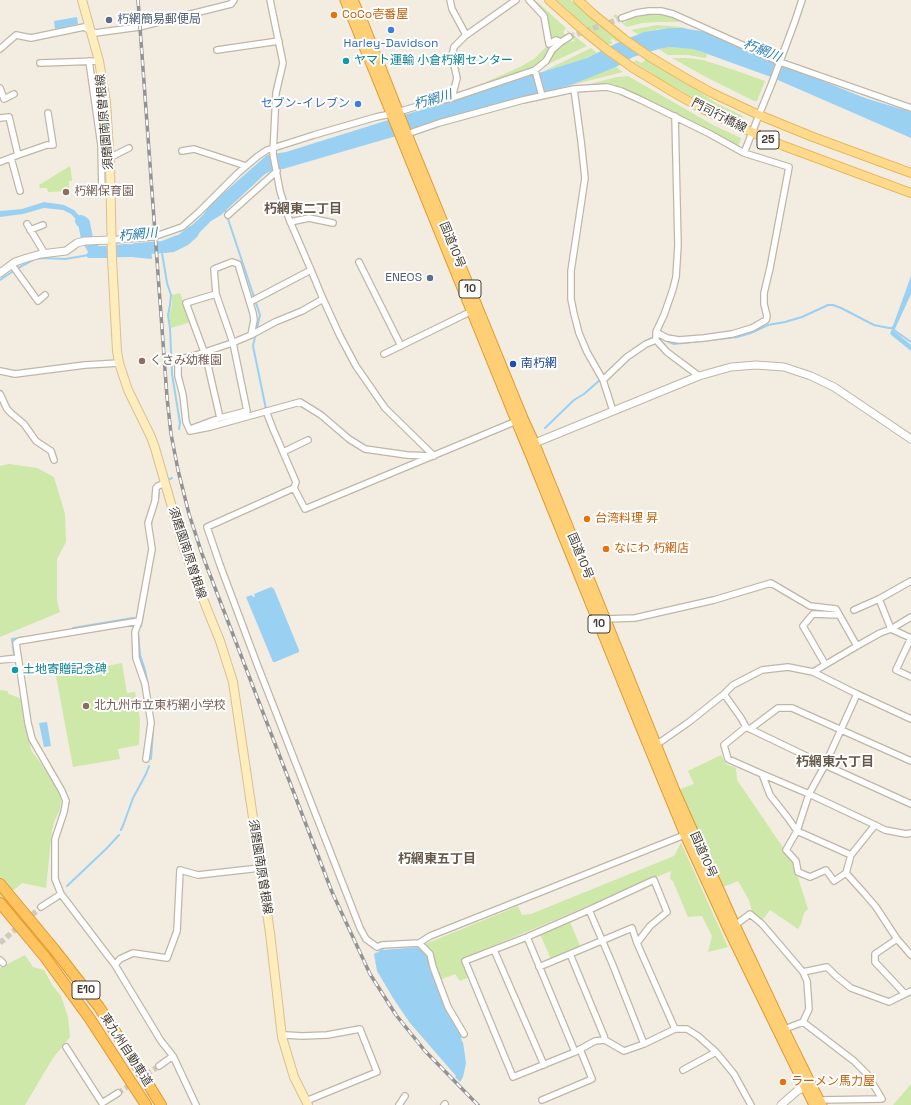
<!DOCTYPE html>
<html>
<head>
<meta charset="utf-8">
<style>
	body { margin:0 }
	canvas { display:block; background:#f2ece1 }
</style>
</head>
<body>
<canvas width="911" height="1105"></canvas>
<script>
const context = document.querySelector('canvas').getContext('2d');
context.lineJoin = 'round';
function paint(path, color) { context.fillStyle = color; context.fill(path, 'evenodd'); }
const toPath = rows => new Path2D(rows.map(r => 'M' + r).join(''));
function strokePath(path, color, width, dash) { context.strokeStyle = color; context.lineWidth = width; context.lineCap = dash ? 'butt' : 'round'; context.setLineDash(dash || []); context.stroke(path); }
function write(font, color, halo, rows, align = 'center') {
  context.font = font + ' "Space Grotesk","Noto Sans JP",sans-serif'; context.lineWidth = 4; context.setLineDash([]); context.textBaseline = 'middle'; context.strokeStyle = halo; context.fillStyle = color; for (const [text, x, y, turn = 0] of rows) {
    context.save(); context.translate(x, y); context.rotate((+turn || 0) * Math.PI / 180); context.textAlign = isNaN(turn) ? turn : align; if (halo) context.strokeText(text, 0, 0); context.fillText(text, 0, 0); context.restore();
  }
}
const green = toPath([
	[531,0,535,0,566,28,563,32,565,35,550,42,546,16],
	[557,0,571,0,605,29,616,37,618,39,618,41,617,42,613,39,610,40,613,43,611,44,608,44,579,20],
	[616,14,621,21,624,23,627,21,625,19,648,14,665,15,679,19,680,21,679,22,657,22,642,23,627,27,613,16],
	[657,25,682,27,688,29,669,28,658,29,638,34,631,30],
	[567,30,587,46,548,64,548,63,555,52,561,46,569,42,575,41,567,31],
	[557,42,550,48,539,63,532,68,485,85,486,82,520,67,534,59,548,45],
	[669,47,692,49,707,54,706,58,688,55,668,55,659,49],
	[591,48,597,53,584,59,542,72],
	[672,58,688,58,703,60,740,72,765,81,757,101,754,101,704,76],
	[646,59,699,91,714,102,743,116,740,123,696,99,662,80,634,62,636,60,641,63,645,61,644,60],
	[616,67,623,72,571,85,596,74],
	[628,76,713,125,741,138,738,147,708,129,626,89,615,86,582,86,617,77],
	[70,166,71,170,72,181,69,181,69,191,48,192,47,188,40,188,39,185],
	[180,293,191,322,171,328,169,315,172,305,172,295],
	[9,464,37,468,54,477,65,514,66,542,57,559,57,600,60,612,0,637,0,466],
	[122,663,127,693,135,692,138,705,140,721,139,745,118,749,120,759,73,767,56,676],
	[0,690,7,691,9,694,22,699,31,750,55,783,59,791,61,796,61,801,60,809,54,822,52,830,46,888,22,883,0,902],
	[721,755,726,764,736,768,737,780,784,849,792,859,808,909,804,913,801,924,798,929,770,910,761,922,753,915,749,900,738,881,723,887,680,789,694,784,688,771],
	[681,843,728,947,708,952,712,936,702,916,688,917,673,881,670,879,671,871,462,959,469,977,460,981,455,974,440,980,423,945,518,906,522,915,531,914,674,856],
	[570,922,580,946,551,959,540,934],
	[25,955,33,967,44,970,52,985,61,996,68,1017,70,1037,53,1058,25,1105,0,1105,0,968],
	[911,1084,911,1105,893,1105]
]);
const water = toPath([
	[77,17,78,24,55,29,54,21],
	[669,28,682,28,706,32,758,55,865,98,911,112,911,138,771,77,702,52,692,49,669,47,659,49,633,57,616,67,571,85,283,169,273,170,265,174,221,215,211,221,200,232,197,237,188,245,174,252,164,253,162,241,176,237,187,228,192,225,203,215,210,205,267,155,286,152,542,72,587,58,619,42,644,32],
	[44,202,64,205,74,210,86,223,89,234,83,235,81,225,71,214,63,210,44,208,23,214,0,217,0,211,22,209],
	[124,244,151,245,152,259,131,257,88,258,86,255,91,248],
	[911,276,911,294,894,331,911,345,911,351,890,334],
	[271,587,274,589,299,650,299,652,275,662,273,662,246,597,252,595,253,597,255,597,254,594],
	[47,722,51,746,44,747,39,723],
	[419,947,427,954,431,969,445,1008,461,1035,462,1042,463,1042,466,1063,463,1077,460,1082,455,1077,456,1076,410,1023,393,998,377,971,374,954,377,952,378,953,379,951,383,949,384,950]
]);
const stream = toPath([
	[225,210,260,315,253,346,266,409],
	[161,247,167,283,171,295,170,305,168,315,170,328,172,374,180,423,179,429],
	[0,280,18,268,35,259,43,258,65,259,89,255],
	[894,330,911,342],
	[646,341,654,337,658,337,667,341,674,344,737,337,751,333,768,325,785,322,802,317,828,305,833,305,841,308,874,325,889,328,892,328,893,327],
	[604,375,618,362],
	[545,428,574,400,584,394,601,379],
	[170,479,172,478],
	[155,509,158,500,159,490],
	[151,526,152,517],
	[141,626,154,549],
	[73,628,133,618,139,619],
	[138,632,140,655,145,670,148,685],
	[14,654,12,639,41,635],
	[151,759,153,731],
	[121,830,124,823,133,798,146,774,149,766],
	[67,886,106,849,119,835]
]);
const river = toPath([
	[81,221,84,223,87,238,95,252,106,252],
	[136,249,163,247,178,241]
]);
const minorTunnel = toPath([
	[569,37,622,18],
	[0,943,41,907],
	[118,1093,159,1066]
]);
const minor = toPath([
	[270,0,283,63,276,93,273,154,280,191,289,219,311,270,323,299,340,336,356,366,385,408,434,456],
	[450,0,452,9,465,33,465,36,454,47,452,56,457,78,452,98],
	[529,0,544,16,549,44,556,40,561,42],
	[622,18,636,13,649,11,661,11,673,14,780,62,911,108],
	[465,36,516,0],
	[0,49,16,35,31,38,84,27,95,33,139,27,231,4,234,0],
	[217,50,279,41],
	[89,61,101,145,102,193,110,193],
	[40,63,99,61],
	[535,70,542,96],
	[0,88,4,99,14,94],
	[574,89,581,141,585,178,571,271,571,299,574,314,579,333,587,352,603,380,613,411],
	[675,116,678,245,676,277,673,289,664,315,656,332,656,340,667,352,699,376],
	[0,118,9,117,18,155,0,162],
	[407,134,439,123,523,100,574,89,607,87,621,91,641,100,710,134,744,153,789,167,770,268,764,293,764,304,767,316,766,320,752,328,732,334,704,338,679,340,667,338,656,332],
	[182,151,194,149,246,166],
	[744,153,759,115,772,83,795,21,802,0],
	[18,155,47,145,53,145,48,113],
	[11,158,20,191],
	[109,158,129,148],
	[228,215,277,171],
	[290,222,309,218,333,223],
	[27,224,45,254],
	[30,230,43,225],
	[111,240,153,237,182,227,199,212,238,173,258,156,267,150,314,135,376,117,391,114,425,104,452,98,535,70,546,61,552,50,561,42,569,37],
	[359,262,401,346],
	[12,265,38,301,45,295],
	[216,294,186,303,206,357,220,418,247,411,233,343,216,294,214,269,232,262,238,264,253,313,254,320,251,335],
	[250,302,311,270],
	[384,354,472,311],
	[0,371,15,374,85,365,119,363],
	[603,380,627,357,646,344,656,340],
	[0,394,7,409,12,414,24,424,36,441,51,451,54,460],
	[266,411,273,429,296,482,294,488],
	[519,420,305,509,294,488,207,527,220,565,257,664,360,928,366,939,377,947,382,945,419,943,430,936,687,834],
	[193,428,220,418],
	[190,431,210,427,300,402,321,415,349,439,365,449,407,455,431,456],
	[190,431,186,422,183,395,178,376,178,361,181,359,193,356,232,343,251,335,275,322,302,311,323,299],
	[283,452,308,440],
	[911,581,879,599,891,629,911,638],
	[854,610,879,599],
	[605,619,635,618,714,600,771,583,810,606,836,609,857,646],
	[139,621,19,641,16,643,28,723,32,739,62,791,66,801,64,812,55,839,55,879,61,894,115,965,161,1041,173,1056,196,1105],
	[911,638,896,670,911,677],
	[0,660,18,658],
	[825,664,803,626,813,614,839,615],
	[813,672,857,646,880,633,891,629,911,617],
	[724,694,741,718,746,727,825,765,911,804],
	[746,727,724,745,728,759,762,774,770,795,788,818,797,831,851,855],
	[750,729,778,708,792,708,911,761],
	[656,745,689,722,724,694,733,685,762,670,788,667,813,672,857,694,911,719],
	[146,759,151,723,145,684,136,658,135,632,139,621,152,549,148,523,155,501,156,488,158,486,165,483],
	[762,774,809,794,875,825],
	[911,833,906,834,885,830,875,825,851,855,846,873,864,893,876,907,897,939,911,955],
	[846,873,834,881,826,870,810,877,798,872,796,861,786,850,797,831,809,794,825,765,857,694],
	[41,907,61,894],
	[589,910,612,963,644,1044],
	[734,926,750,914,762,924,803,972,807,981,809,1009,803,1022,782,1030],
	[527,937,575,1052],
	[897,939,875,954,875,962,905,994],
	[419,943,430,954,433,967,448,1007,464,1034],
	[494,950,544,1065],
	[570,954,604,1036,605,1040],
	[0,960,3,963],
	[115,965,120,959,133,953,167,958,177,931,180,870,198,875,260,868],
	[539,967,632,928,637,943],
	[803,972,827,967,836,976,851,988,889,1002,911,991],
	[803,1022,854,1061,867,1074,882,1099,820,1100],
	[675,1029,637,943,650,926,667,912,654,880,589,910,527,937,465,961,513,1077,575,1052,595,1041,605,1040,624,1051,644,1044,675,1029,687,1029,698,1036,716,1052,734,1074,751,1105],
	[282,1037,286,1035,302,1036,327,1035,360,1029,377,1072,306,1101],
	[66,1047,102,1103,118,1093],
	[159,1066,173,1056],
	[683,1070,716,1052],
	[542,1100,592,1079,580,1049],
	[399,1105,405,1096],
	[444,1105,445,1104]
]);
const tertiary = toPath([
	[0,273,15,262,27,258,41,254,66,251,77,243,85,241,111,240],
	[530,445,699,376,731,367,756,365,784,367,811,376,834,387,911,439],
	[781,1105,797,1091,809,1085]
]);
const secondary = toPath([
	[82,0,99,61,106,102,110,166,112,258,117,351,119,363,128,390,151,437,155,448,184,549,207,609,220,641,233,682,270,933,282,1037,294,1077,308,1105]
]);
const primary = toPath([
	[549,0,584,31,605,48,633,68,678,95,703,109,740,127,784,146,911,193],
	[578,0,593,14,624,39,650,57,687,79,712,93,759,115,813,137,911,173]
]);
const trunk = toPath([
	[345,0,516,421,529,452,640,726,685,835,728,929,814,1105],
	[353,0,363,22,407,134,523,418,534,442,675,791,735,925,784,1029,811,1084,822,1105]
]);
const motorway = toPath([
	[0,884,54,949,99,1007,136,1064,161,1105],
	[0,903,45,957,90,1019,146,1105]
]);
const rail = toPath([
	[138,0,167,397,171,434,178,470,189,514,202,554,332,892,370,974,396,1015,425,1051,478,1105]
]);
const markers = [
	[334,15,4,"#e8710a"],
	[109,20,4,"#5c6f8a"],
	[391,30,4,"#3f7fe0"],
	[346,61,4,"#0f9aa8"],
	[358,104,4,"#3f7fe0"],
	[66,192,4,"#8d6e63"],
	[430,278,4,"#5c6f8a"],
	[142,361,4,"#8d6e63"],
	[513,364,4,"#1a4fb4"],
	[587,519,4,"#e8710a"],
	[606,549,4,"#e8710a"],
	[15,670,4,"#0f9aa8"],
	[86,706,4,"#8d6e63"],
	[783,1082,4,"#e8710a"]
];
const shields = [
	[768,140,22],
	[470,289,22],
	[599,624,22],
	[86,990,28]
];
const shieldNames = [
	["25",768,140],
	["10",470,289],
	["10",599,624],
	["E10",86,990]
];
const foodNames = [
	["CoCo壱番屋",342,15],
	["台湾料理 昇",595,519],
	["なにわ 朽網店",614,549],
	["ラーメン馬力屋",791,1082]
];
const serviceNames = [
	["朽網簡易郵便局",117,20],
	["ENEOS",422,278,"right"]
];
const shopNames = [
	["Harley-Davidson",391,44],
	["セブン-イレブン",350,104,"right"]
];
const cultureNames = [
	["ヤマト運輸 小倉朽網センター",354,61],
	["土地寄贈記念碑",23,670]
];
const streetNames = [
	["門司行橋線",719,116,27],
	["須磨園南原曽根線",105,122,-95],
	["国道10号",452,245,68],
	["須磨園南原曽根線",187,553,72],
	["国道10号",580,556,68],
	["国道10号",703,855,66],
	["須磨園南原曽根線",260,867,81],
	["東九州自動車道",126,1050,57]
];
const educationNames = [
	["朽網保育園",74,192],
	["くさみ幼稚園",150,361],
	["北九州市立東朽網小学校",94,706]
];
const transitNames = [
	["南朽網",521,364]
];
const waterNames = [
	["朽網川",762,51,22],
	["朽網川",433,100,-16],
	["朽網川",138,235,-5]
];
const neighbourhoodNames = [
	["朽網東二丁目",303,209],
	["朽網東六丁目",835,762],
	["朽網東五丁目",437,859]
];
paint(green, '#cde8a8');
paint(water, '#9ad1f2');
strokePath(stream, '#9ad1f2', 2);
strokePath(river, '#9ad1f2', 12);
strokePath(minorTunnel, '#cfc9be', 5.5, [5.5, 3]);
strokePath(minor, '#c0b6a7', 8);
strokePath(tertiary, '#c0b6a7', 9);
strokePath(secondary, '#d7c191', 10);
strokePath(primary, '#e7b85a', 10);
strokePath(trunk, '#e2982b', 11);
strokePath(motorway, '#e2982b', 12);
strokePath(minor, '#fff', 5.5);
strokePath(tertiary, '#fff', 7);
strokePath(secondary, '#ffedbe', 8);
strokePath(primary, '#ffda8d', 8);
strokePath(trunk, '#ffcf76', 9);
strokePath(motorway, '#ffc45f', 10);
strokePath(rail, '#939393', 3.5);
strokePath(rail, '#fff', 2, [6]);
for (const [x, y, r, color] of markers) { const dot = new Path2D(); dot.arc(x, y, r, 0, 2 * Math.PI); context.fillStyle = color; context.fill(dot); strokePath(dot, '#fff', 1.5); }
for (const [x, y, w] of shields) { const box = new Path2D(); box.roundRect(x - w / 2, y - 9, w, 18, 3); context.fillStyle = '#fff'; context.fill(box); strokePath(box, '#433c32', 1); }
write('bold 11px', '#433c32', null, shieldNames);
write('12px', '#c56008', '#fff', foodNames, 'left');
write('12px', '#4e5e75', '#fff', serviceNames, 'left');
write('12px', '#366cbe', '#fff', shopNames);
write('12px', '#0d838f', '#fff', cultureNames, 'left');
write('12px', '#433c32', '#fff', streetNames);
write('12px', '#785e54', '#fff', educationNames, 'left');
write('12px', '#164399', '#fff', transitNames, 'left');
write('italic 13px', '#297cb1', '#fff', waterNames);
write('bold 13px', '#665949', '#fff', neighbourhoodNames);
</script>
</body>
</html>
